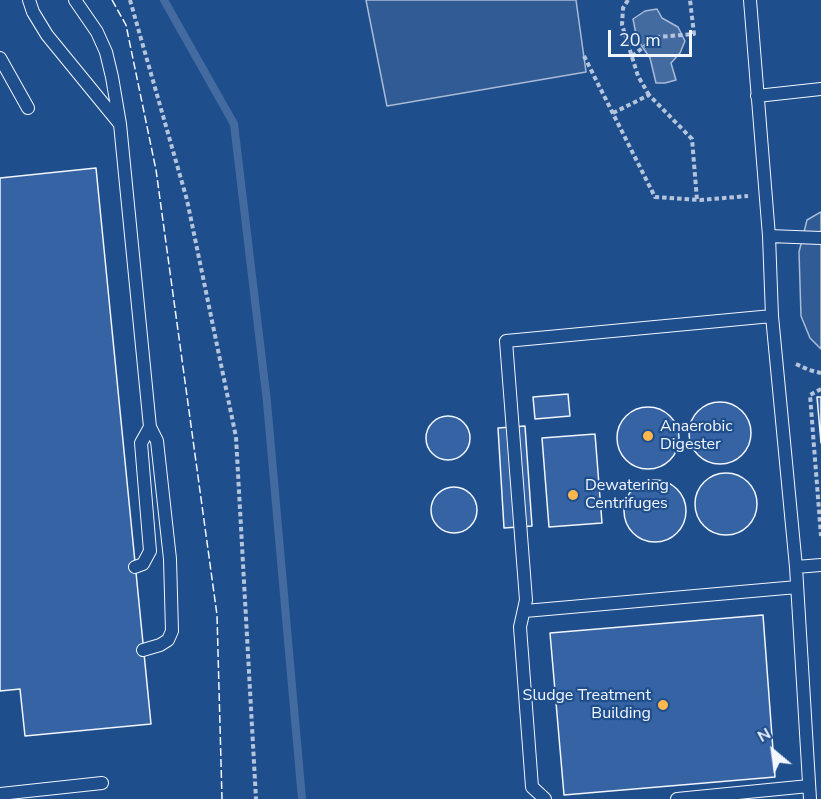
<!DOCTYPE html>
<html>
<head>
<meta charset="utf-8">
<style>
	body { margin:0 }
	#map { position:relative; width:821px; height:799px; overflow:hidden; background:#1f4e8c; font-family:"Nunito Sans",sans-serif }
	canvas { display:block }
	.north { position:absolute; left:743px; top:721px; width:60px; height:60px; -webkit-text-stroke:4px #1f4e8c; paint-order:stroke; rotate:331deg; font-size:16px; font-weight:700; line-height:24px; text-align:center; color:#f2f6ff }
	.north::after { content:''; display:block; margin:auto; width:21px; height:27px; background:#f2f6ff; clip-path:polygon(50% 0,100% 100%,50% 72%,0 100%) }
	.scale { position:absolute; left:608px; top:30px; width:84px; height:27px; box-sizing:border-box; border:3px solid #f2f6ff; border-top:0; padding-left:8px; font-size:18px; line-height:21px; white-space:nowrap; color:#f2f6ff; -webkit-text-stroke:4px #1f4e8c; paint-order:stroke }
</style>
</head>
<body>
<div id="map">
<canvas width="821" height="799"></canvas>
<div class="north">N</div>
<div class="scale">20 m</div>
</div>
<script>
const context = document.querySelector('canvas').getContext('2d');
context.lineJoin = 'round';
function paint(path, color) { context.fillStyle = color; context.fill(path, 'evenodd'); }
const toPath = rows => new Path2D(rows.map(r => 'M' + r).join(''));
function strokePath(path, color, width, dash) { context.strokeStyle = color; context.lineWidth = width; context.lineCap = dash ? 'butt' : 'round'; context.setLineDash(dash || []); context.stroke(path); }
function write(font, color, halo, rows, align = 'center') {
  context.font = font + ' "Nunito Sans",sans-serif'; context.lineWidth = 4.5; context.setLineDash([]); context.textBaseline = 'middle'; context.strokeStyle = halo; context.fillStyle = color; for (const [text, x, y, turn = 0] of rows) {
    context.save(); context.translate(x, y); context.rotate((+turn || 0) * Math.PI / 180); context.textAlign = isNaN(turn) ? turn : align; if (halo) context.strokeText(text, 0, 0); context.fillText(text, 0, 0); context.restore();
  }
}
const built = toPath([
	[366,0,576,0,586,72,387,106,366,0],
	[821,212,821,349,810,338,801,316,799,252,807,220,821,212]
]);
const water = toPath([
	[657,9,662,18,678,27,685,41,680,53,671,63,676,80,665,83,656,83,650,58,637,39,633,19,645,11,657,9]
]);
const stream = toPath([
	[164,0,234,124,267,402,302,799]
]);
const building = toPath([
	[96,168,151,724,25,736,20,689,0,691,0,178,96,168],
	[568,394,570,416,535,419,533,397,568,394],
	[817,397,821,397,821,443,817,397],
	'689 433a31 31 0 1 1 62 0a31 31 0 1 1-62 0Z',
	'617 438a31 31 0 1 1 62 0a31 31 0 1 1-62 0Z',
	'426 438a22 22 0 1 1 44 0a22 22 0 1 1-44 0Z',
	[525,426,532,526,504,528,498,428,525,426],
	[595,434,602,523,549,527,542,438,595,434],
	'695 504a31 31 0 1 1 62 0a31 31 0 1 1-62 0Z',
	'624 511a31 31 0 1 1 62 0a31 31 0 1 1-62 0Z',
	'431 510a23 23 0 1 1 46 0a23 23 0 1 1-46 0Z',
	[763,615,775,777,564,795,550,633,763,615]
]);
const path = toPath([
	[130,0,187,200,236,437,256,799],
	[628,0,623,8,622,25,638,76,649,95],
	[584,56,655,197,700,200,748,196],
	[632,56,657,37,694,34,690,0],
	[613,113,649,95,692,139,697,200],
	[796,364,809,370,821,373],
	[821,389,810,395,821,536]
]);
const lane = toPath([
	[29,0,33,12,47,35,119,123],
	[75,0,97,32,106,52,112,77,120,124,150,427,157,441,170,559,172,631,168,640,160,645,143,650],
	[750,0,769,236,772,316,796,567,810,799],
	[0,58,28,108],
	[757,96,821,89],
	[769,236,821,238],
	[135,567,143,564,150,551,141,443,150,427],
	[796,567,821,565],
	[525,611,797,587],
	[0,794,102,783],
	[545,799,532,787,520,627,526,600,506,341,772,316],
	[677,799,809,786]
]);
const fence = toPath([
	[112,0,126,25,156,170,217,615,222,799]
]);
const markers = [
	[648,436,6,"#ffb74d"],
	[573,495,6,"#ffb74d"],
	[663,705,6,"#ffb74d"]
];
const poiNames = [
	["Anaerobic",660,427],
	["Digester",660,445],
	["Dewatering",585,486],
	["Centrifuges",585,504],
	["Sludge Treatment",651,696,"right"],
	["Building",651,714,"right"]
];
paint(built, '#305b95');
strokePath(built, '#a8bbd7', 1.5);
paint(water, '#446ba0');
strokePath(water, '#a8bbd7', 1.5);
strokePath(stream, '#446ba0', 8);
paint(building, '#3563a3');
strokePath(building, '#f2f6ff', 1.5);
strokePath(lane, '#f2f6ff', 14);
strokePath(path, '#b3c4dc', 4, [4.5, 3]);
strokePath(lane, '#1f4e8c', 12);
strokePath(fence, '#f2f6ff', 1.5, [8, 3]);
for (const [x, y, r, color] of markers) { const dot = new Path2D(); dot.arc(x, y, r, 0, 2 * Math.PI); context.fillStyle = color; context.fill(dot); strokePath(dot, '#1f4e8c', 2); }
write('16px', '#f2f6ff', '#1f4e8c', poiNames, 'left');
</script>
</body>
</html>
